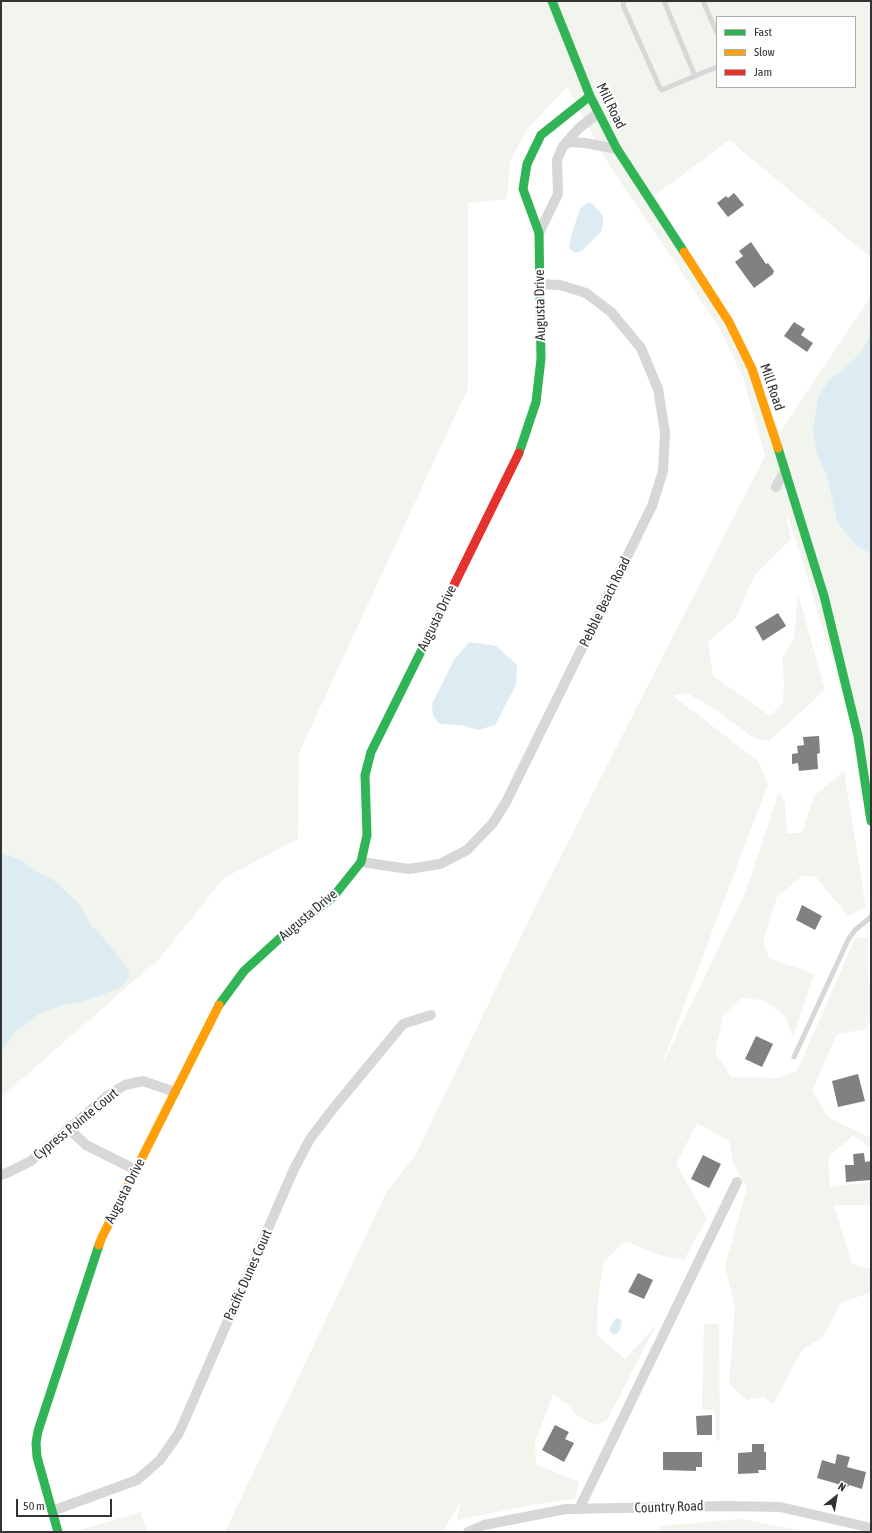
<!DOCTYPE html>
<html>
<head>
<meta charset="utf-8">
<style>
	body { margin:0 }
	#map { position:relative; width:872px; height:1533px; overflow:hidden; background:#fff; font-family:"Asap Condensed",sans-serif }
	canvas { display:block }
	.frame { position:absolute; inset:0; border:2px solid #333; pointer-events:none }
	.legend { position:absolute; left:716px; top:16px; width:140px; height:72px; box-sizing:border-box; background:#fff; border:1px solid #adadad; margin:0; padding:5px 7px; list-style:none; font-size:12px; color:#333 }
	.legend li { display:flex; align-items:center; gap:8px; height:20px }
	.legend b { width:20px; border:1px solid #adadad }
	.north { position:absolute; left:816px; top:1477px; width:40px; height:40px; -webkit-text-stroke:3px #fff; paint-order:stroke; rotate:31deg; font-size:11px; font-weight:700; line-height:16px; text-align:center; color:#333 }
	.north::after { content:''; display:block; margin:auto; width:14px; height:18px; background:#333; clip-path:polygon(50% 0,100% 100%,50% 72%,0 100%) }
	.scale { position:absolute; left:16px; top:1499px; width:96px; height:18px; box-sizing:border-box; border:2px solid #333; border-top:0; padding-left:5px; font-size:12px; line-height:14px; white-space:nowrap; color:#333; -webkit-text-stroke:3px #fff; paint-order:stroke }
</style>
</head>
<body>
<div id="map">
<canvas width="872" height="1533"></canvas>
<div class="frame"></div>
<ul class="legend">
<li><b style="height:5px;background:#30b455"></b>Fast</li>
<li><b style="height:5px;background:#ff9f0a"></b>Slow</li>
<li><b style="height:5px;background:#e5322d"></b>Jam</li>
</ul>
<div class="north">N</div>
<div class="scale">50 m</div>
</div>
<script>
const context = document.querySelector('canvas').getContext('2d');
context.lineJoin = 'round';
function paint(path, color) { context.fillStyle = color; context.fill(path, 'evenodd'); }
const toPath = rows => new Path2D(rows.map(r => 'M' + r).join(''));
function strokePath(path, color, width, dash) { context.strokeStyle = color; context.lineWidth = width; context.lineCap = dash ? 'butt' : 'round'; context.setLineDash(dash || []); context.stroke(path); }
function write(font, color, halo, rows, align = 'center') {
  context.font = font + ' "Asap Condensed",sans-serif'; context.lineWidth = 4; context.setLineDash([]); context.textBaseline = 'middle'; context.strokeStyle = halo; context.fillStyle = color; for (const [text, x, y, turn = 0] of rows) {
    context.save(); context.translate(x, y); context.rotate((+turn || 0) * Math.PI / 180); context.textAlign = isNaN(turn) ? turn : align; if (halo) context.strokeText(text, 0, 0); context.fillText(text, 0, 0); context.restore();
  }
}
const green = toPath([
	[1,1,871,1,871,258,729,140,655,195,780,432,871,296,871,786,794,534,785,511,791,539,754,576,736,618,708,642,713,676,770,716,783,702,784,682,782,658,794,638,798,593,825,690,769,741,754,738,719,712,687,693,673,696,758,761,768,784,660,1069,746,891,779,792,785,803,787,833,802,833,814,796,844,771,866,907,848,916,816,877,802,876,777,897,763,941,769,958,814,974,793,1037,785,1016,765,1001,742,997,723,1016,715,1052,731,1077,777,1078,797,1071,856,937,868,939,868,970,871,991,871,1016,867,1029,837,1034,812,1091,829,1118,871,1138,871,1148,853,1136,828,1157,830,1187,871,1182,871,1205,834,1205,852,1264,871,1269,871,1292,841,1303,823,1337,802,1350,773,1404,764,1397,747,1400,729,1384,735,1307,725,1266,747,1188,734,1165,729,1141,697,1123,676,1164,707,1218,684,1260,659,1255,626,1241,604,1261,598,1298,597,1335,625,1359,657,1324,607,1420,596,1425,579,1417,566,1403,553,1394,535,1443,536,1464,579,1482,575,1499,537,1504,457,1520,460,1502,444,1530,438,1532,225,1532,387,1191,415,1156,539,899,765,456,743,377,719,327,609,165,567,87,527,129,510,162,507,199,468,203,468,388,299,753,298,839,224,878,159,959,1,1097],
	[717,17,855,17,855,87,717,87],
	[704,1324,719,1324,720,1440,716,1441,715,1411,702,1409],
	[141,1512,147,1532,81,1532,80,1530],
	[741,1519,810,1532,659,1532,661,1526]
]);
const water = toPath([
	[590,202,594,205,603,216,603,224,601,232,582,251,575,253,569,248,571,236,580,209,584,205],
	[871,331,871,554,855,544,837,522,832,498,826,473,817,454,813,431,818,397,829,380,838,374,862,352],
	[469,642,496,646,517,665,516,685,495,725,478,730,461,725,439,724,433,716,432,704,454,660],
	[1,853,21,860,34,871,51,878,73,898,80,905,90,924,106,941,130,972,128,979,120,988,79,1003,66,1004,37,1015,16,1031,1,1052],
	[619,1318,622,1322,619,1332,613,1335,609,1330,615,1319]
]);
const building = toPath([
	[734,193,744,205,728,217,717,203,726,196,728,198],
	[751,242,766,264,768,263,774,271,773,274,754,288,735,262,743,256,739,251],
	[794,322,805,329,801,335,813,343,807,352,784,336],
	[778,613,786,626,763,641,755,627],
	[819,736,820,753,817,754,818,769,799,771,798,763,792,764,792,754,798,753,797,746,804,745,803,737],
	[802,905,822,916,815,930,796,920],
	[756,1036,773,1044,762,1067,745,1059],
	[858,1074,865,1101,838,1107,832,1081],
	[864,1153,865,1162,871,1161,871,1180,846,1182,845,1165,854,1165,853,1154],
	[703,1155,721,1164,709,1188,691,1179],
	[638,1273,653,1280,644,1299,628,1292],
	[712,1415,712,1435,697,1435,696,1416],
	[555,1425,569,1432,565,1439,574,1443,564,1462,542,1450],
	[752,1444,764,1444,764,1452,766,1452,766,1470,758,1470,759,1473,738,1474,738,1453,752,1452],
	[663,1452,702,1452,702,1467,696,1467,696,1471,663,1470],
	[837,1454,850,1457,847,1467,866,1472,862,1489,849,1485,848,1487,817,1478,822,1460,835,1464]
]);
const lane = toPath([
	[624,1,623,5,660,88,662,90,695,76],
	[664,1,695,76,717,67],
	[703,1,717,33],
	[794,1057,848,940,855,930,871,917]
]);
const street = toPath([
	[564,145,578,129,598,113],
	[539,233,558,194,557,160,563,146,569,142,585,143,617,149],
	[776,487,785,470],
	[361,862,409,869,440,864,467,850,493,823,506,802,652,506,663,471,665,432,658,389,641,348,611,312,586,293,560,285,540,284],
	[68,1128,86,1145,136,1170],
	[1,1175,9,1172,31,1161,107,1096,125,1085,143,1081,175,1092],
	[579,1509,737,1182],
	[52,1511,137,1480,160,1460,179,1433,294,1169,310,1139,332,1110,403,1024,431,1015],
	[468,1532,484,1525,566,1509,727,1506,780,1507,863,1526,871,1529]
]);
const fast = toPath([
	[552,1,590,96,617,149,684,252],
	[778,448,824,596,858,736,871,821],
	[519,453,536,402,541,359,539,233,523,189,527,164,541,135,590,96],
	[219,1005,244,971,279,939,333,897,361,862,367,835,365,775,371,752,451,591],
	[58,1532,37,1457,36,1443,38,1431,99,1245]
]);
const slow = toPath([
	[684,252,729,322,752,369,778,448],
	[99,1245,102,1237,219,1005]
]);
const jam = toPath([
	[451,591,519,453]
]);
const streetNames = [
	["Mill Road",611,106,64],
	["Augusta Drive",540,305,-91],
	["Mill Road",772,387,71],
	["Pebble Beach Road",605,602,-64],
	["Augusta Drive",437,618,-64],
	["Augusta Drive",308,915,-40],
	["Cypress Pointe Court",76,1124,-39],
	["Augusta Drive",125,1191,-63],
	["Pacific Dunes Court",248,1275,-66],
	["Country Road",669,1507,-2]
];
paint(green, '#f1f5ed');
paint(water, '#ddebf3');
paint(building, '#818181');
strokePath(lane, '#d7d7d7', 5);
strokePath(street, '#d7d7d7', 10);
strokePath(fast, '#30b455', 9);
strokePath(slow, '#ff9f0a', 9);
strokePath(jam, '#e5322d', 9);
write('14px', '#333', '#fff', streetNames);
</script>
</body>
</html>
